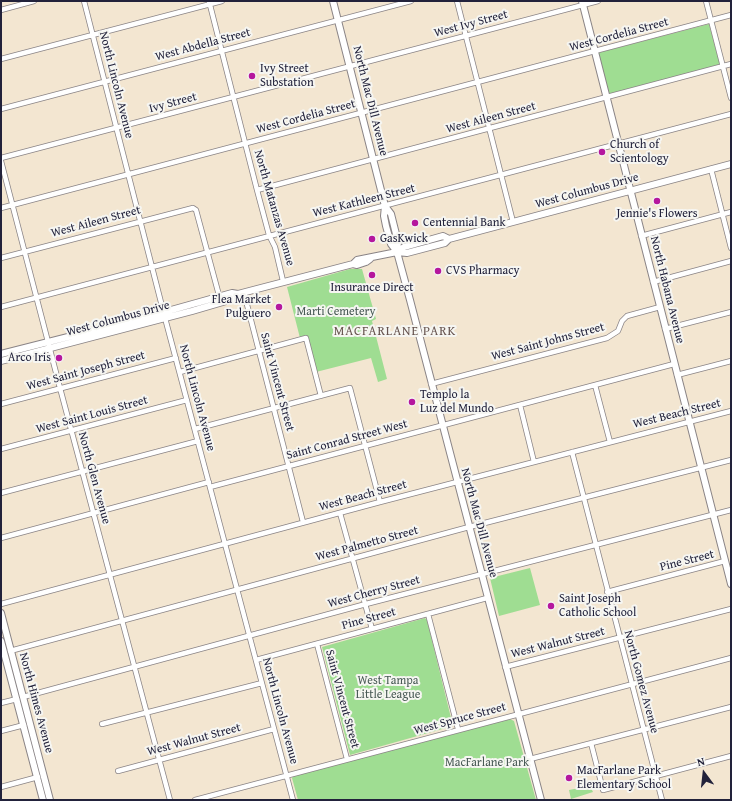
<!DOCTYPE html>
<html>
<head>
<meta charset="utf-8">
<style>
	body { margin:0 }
	#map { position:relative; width:732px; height:801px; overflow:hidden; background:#f3e6d1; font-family:"Gentium Book Plus",serif }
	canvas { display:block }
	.frame { position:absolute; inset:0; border:2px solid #22223b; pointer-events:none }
	.north { position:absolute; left:684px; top:753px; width:40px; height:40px; -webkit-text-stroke:3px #f6f6f2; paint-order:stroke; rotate:345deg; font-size:11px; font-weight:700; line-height:16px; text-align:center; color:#22223b }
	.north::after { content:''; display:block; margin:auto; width:14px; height:18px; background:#22223b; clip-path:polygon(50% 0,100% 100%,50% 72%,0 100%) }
</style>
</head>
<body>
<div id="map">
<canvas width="732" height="801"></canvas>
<div class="frame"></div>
<div class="north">N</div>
</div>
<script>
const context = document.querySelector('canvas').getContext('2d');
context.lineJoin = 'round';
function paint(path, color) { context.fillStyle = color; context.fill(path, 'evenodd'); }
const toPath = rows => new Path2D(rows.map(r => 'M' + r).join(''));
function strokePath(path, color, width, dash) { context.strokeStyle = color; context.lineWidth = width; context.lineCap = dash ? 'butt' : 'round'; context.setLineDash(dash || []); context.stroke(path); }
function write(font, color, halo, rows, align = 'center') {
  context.font = font + ' "Gentium Book Plus",serif'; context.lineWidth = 4; context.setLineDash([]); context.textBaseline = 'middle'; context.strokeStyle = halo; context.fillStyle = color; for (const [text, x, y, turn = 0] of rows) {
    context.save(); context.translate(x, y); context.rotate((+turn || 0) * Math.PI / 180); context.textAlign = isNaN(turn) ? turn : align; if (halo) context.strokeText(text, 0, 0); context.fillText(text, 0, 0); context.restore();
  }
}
const green = toPath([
	[709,24,720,65,608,95,597,53],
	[350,269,362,269,376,319,372,321,387,379,378,382,371,358,316,372,307,336,300,338,287,287],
	[530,568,540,605,499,616,490,578],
	[425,618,427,620,453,726,350,755,322,647],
	[510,719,514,721,536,800,298,800,292,778,294,775],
	[590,786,593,792,571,799,569,790]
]);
const street = toPath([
	[84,1,165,318,293,800],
	[209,1,257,190,269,235,275,247,283,281],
	[457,1,513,222],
	[706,1,731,98],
	[1,10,34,1],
	[1,59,222,1],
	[1,109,411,1],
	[1,158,598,1],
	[1,161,60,388,170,800],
	[711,169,731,248],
	[257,190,731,64],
	[1,208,731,15],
	[641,236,731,212],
	[1,258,193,208,196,210,220,299],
	[653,282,731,261],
	[244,293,303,522],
	[1,307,731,114],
	[665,329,731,312],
	[180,372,306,338,321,396],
	[677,375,731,361],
	[431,384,607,338,618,331,622,321,627,316,660,307],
	[595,385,610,442],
	[1,404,176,358],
	[520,405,534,462],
	[195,429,350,388,380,502],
	[1,449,187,400],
	[572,452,662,800],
	[210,487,674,364],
	[1,493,198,441],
	[340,513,372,629],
	[1,538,209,482],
	[607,592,725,561],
	[1,604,380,502,731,411],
	[428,614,458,729],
	[317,644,347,759],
	[10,651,469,527,731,460],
	[256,660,487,598],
	[505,667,731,609],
	[23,697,366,604,731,510],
	[1,703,17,699],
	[102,724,262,683],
	[1,731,24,725],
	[591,743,603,790,731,756],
	[530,759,731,707],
	[118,771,274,729],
	[1,787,38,777],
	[195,800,731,658]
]);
const secondary = toPath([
	[333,1,385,206,384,216,386,226,391,244,397,252],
	[582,1,731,584],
	[385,206,391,214,398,242,397,252,410,300,541,800],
	[397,252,407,253,445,243,449,239,731,164],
	[353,264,357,260,397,252,404,247,443,236,449,239],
	[1,354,139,319,232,293,238,294],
	[1,361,192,311,233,299,238,294,257,289,353,264,357,265,366,262,370,259],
	[1,613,50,800],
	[1,641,43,800]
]);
const markers = [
	[252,76,4,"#b5179e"],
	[602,152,4,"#b5179e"],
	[657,201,4,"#b5179e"],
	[415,223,4,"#b5179e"],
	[372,239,4,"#b5179e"],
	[438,271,4,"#b5179e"],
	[372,275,4,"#b5179e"],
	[279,307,4,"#b5179e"],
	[59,358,4,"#b5179e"],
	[412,402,4,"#b5179e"],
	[551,606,4,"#b5179e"],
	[569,778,4,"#b5179e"]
];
const streetNames = [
	["West Ivy Street",471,24,-15],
	["West Cordelia Street",619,35,-15],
	["West Abdella Street",203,45,-15],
	["North Lincoln Avenue",116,85,76],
	["North Mac Dill Avenue",370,101,76],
	["Ivy Street",173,103,-15],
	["West Cordelia Street",306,117,-15],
	["West Aileen Street",491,118,-15],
	["West Columbus Drive",587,191,-15],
	["West Kathleen Street",364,201,-14],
	["North Matanzas Avenue",274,208,74],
	["West Aileen Street",96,222,-15],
	["North Habana Avenue",667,290,76],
	["West Columbus Drive",118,319,-15],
	["West Saint Johns Street",548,342,-15],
	["West Saint Joseph Street",86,371,-15],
	["Saint Vincent Street",277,382,75],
	["North Lincoln Avenue",197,398,75],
	["West Beach Street",677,414,-14],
	["West Saint Louis Street",92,415,-15],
	["Saint Conrad Street West",347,440,-15],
	["North Glen Avenue",94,478,75],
	["West Beach Street",363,496,-15],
	["North Mac Dill Avenue",479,523,75],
	["West Palmetto Street",367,544,-15],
	["Pine Street",687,561,-14],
	["West Cherry Street",374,592,-15],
	["Pine Street",369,619,-15],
	["West Walnut Street",558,643,-14],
	["North Gomez Avenue",641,682,75],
	["Saint Vincent Street",342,699,75],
	["North Himes Avenue",36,703,75],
	["North Lincoln Avenue",280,711,75],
	["West Spruce Street",460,719,-15],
	["West Walnut Street",194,740,-15]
];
const poiNames = [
	["Ivy Street",260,69],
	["Substation",260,83],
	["Church of",610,145],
	["Scientology",610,159],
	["Jennie's Flowers",657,214,"center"],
	["Centennial Bank",423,223],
	["GasKwick",380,239],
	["CVS Pharmacy",446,271],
	["Insurance Direct",372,288,"center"],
	["Flea Market",271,300,"right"],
	["Pulguero",271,314,"right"],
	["Arco Iris",51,358,"right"],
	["Templo la",420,395],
	["Luz del Mundo",420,409],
	["Saint Joseph",559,599],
	["Catholic School",559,613],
	["MacFarlane Park",577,771],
	["Elementary School",577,785]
];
const parkNames = [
	["Marti Cemetery",336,312],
	["West Tampa",388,681],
	["Little League",388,695],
	["MacFarlane Park",487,763]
];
const neighbourhoodNames = [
	["MACFARLANE PARK",395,332]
];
paint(green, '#9fdd92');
strokePath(street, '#8a8486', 6);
strokePath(secondary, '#8a8486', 8);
strokePath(street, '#fff', 4.5);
strokePath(secondary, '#fff', 6);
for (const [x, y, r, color] of markers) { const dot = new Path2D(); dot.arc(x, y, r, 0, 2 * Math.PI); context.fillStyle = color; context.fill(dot); strokePath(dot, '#f6f6f2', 1.5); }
write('12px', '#22223b', '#f6f6f2', streetNames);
write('12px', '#22223b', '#f6f6f2', poiNames, 'left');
write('12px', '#485a55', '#f6f6f2', parkNames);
context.letterSpacing = '1px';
write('13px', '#66534e', '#f6f6f2', neighbourhoodNames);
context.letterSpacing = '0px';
</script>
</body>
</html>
